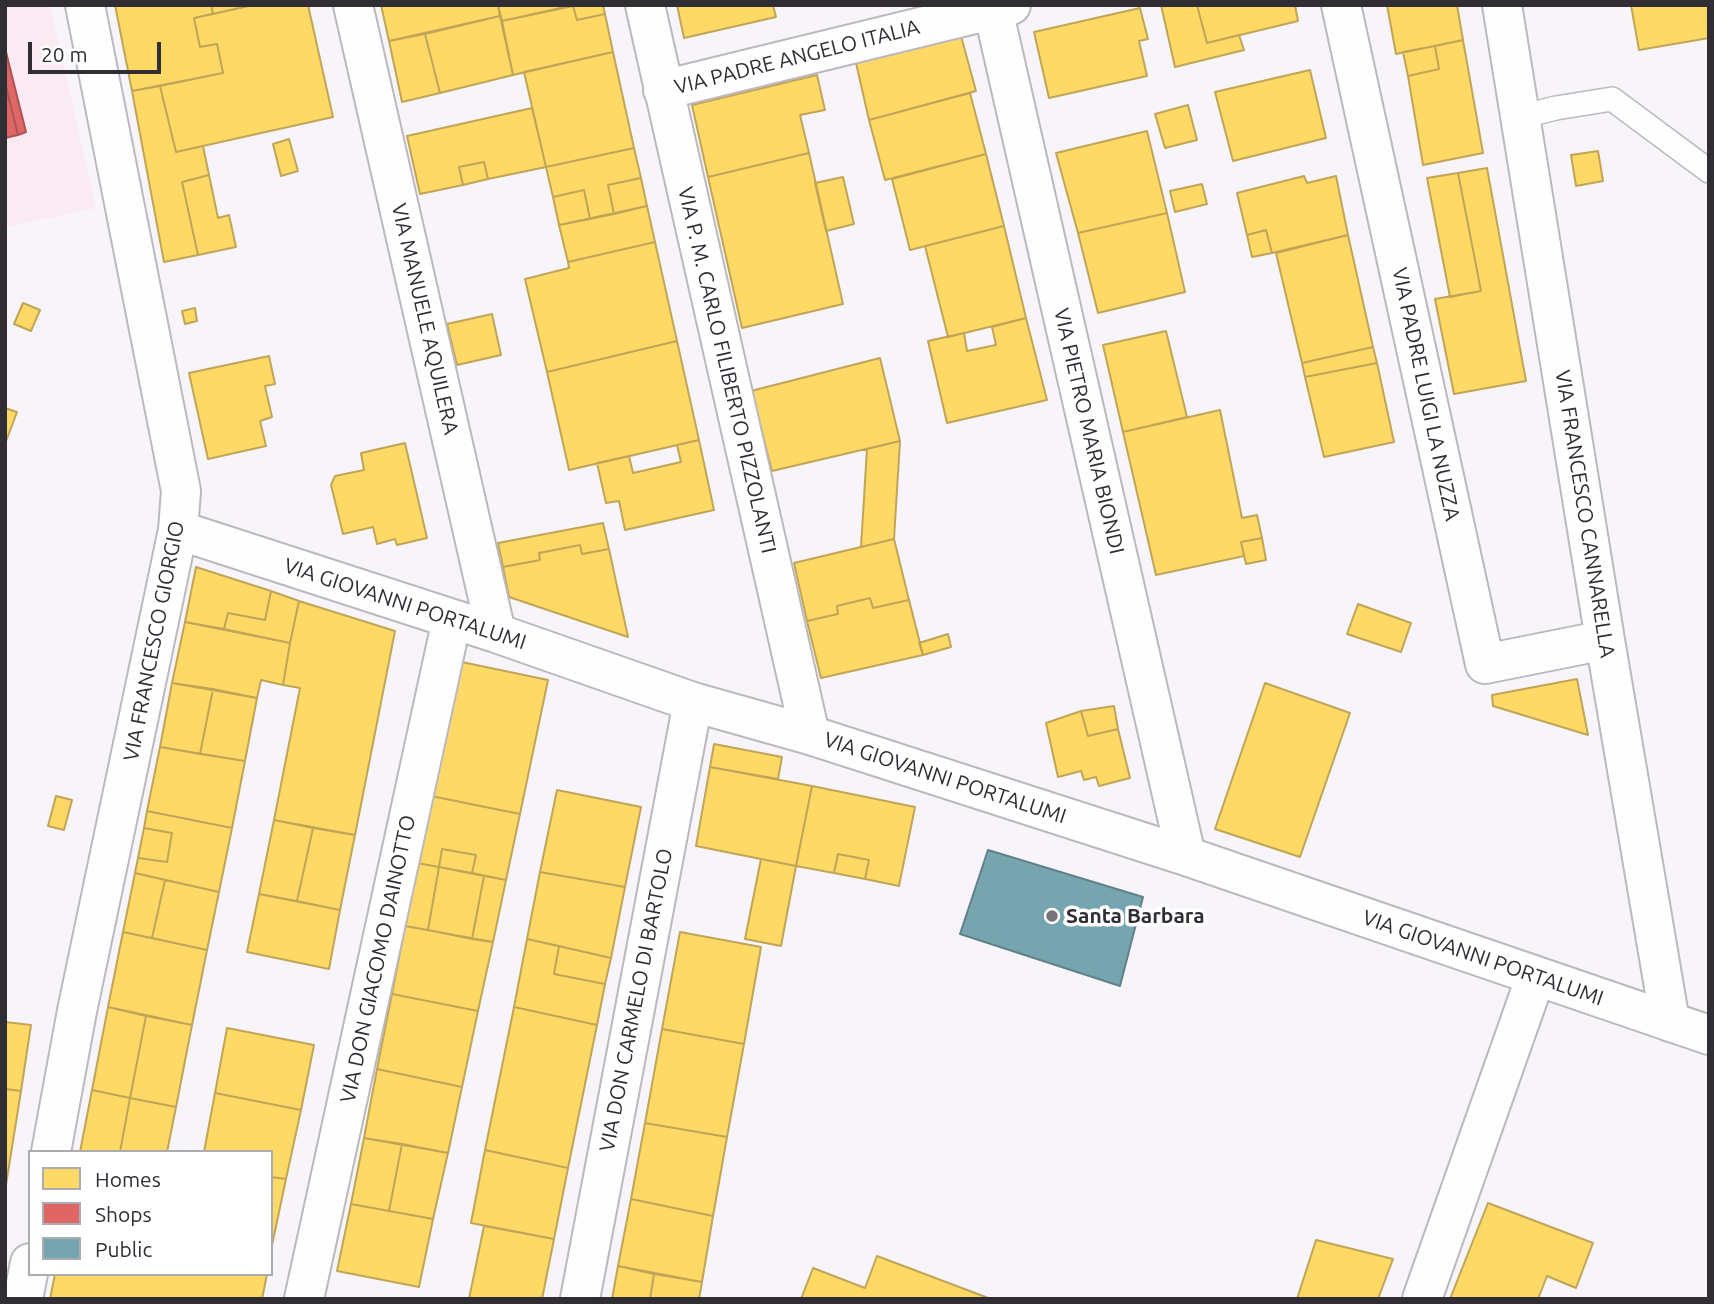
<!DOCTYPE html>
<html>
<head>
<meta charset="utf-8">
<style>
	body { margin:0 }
	#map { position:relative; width:1714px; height:1304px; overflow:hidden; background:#f8f5fa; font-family:Ubuntu,sans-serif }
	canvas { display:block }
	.frame { position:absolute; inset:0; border:7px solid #302d34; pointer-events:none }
	.legend { position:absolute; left:28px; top:1150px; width:245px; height:126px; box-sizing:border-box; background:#fff; border:2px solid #acabae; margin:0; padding:9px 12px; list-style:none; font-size:21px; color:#302d34 }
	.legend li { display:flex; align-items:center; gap:14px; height:35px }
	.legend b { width:35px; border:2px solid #acabae }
	.scale { position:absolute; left:28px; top:42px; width:133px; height:32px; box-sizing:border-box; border:4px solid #302d34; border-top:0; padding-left:9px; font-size:21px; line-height:24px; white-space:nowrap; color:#302d34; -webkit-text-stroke:5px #fff; paint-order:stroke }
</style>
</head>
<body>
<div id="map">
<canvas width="1714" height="1304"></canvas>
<div class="frame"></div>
<ul class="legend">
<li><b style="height:19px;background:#ffd966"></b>Homes</li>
<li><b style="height:19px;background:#e06666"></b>Shops</li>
<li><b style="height:19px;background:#76a5af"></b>Public</li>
</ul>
<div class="scale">20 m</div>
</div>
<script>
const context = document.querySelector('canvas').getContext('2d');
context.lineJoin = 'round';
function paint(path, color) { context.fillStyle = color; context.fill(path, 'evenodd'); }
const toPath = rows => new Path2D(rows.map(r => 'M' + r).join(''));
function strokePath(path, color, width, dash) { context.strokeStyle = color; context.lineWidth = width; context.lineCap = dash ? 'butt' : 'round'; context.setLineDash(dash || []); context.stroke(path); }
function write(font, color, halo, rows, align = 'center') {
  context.font = font + ' Ubuntu,sans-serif'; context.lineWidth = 7; context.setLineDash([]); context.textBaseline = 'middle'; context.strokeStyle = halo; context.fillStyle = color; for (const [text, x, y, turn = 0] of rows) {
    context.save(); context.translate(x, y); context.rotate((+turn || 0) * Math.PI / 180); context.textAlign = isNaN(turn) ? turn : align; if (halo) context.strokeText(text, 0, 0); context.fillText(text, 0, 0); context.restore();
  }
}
const commercial = toPath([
	[5,5,50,5,96,208,5,227]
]);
const homes = toPath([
	[115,5,211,5,213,14,194,18,200,47,217,44,223,73,132,91,115,5],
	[211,5,253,5,213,14,211,5],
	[253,5,308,5,333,117,176,152,160,86,223,73,217,44,200,47,194,18,253,5],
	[381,5,498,5,500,16,389,41,381,5],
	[498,5,574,5,502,21,498,5],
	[603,5,605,14,577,20,573,6,603,5],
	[677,5,773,5,776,17,684,38,677,5],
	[1161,5,1197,5,1207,43,1239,35,1244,50,1175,67,1161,5],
	[1197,5,1295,5,1298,21,1207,43,1197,5],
	[1387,5,1457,5,1463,40,1396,54,1387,5],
	[1631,5,1709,5,1709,38,1639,50,1631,5],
	[573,6,577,20,605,14,613,52,513,75,502,21,573,6],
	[1140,8,1148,39,1139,41,1147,76,1049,98,1034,32,1140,8],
	[500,16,513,75,440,93,425,34,500,16],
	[425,34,440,93,402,102,389,41,425,34],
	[961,36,976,91,869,120,856,63,961,36],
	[1463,40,1483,153,1423,165,1408,76,1439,69,1435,46,1463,40],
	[1435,46,1439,69,1408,76,1403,52,1435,46],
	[613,52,634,148,546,167,524,72,613,52],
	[1310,70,1326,138,1233,161,1215,92,1310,70],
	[817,75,825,110,800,115,809,153,708,177,692,105,817,75],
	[160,86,176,152,203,146,209,175,182,182,198,255,164,262,132,91,160,86],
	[970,93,986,154,885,180,869,120,970,93],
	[1188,105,1197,140,1165,148,1155,114,1188,105],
	[532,108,546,167,488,179,484,162,459,167,463,185,420,194,407,136,532,108],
	[1147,131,1167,213,1078,233,1056,153,1147,131],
	[289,139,298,171,281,176,273,144,289,139],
	[634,148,641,178,608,185,614,214,590,219,584,190,553,197,546,167,634,148],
	[1598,151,1603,181,1576,186,1571,155,1598,151],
	[809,153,843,304,742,328,708,177,809,153],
	[986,154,1004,226,910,250,892,179,986,154],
	[484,162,488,179,463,185,459,167,484,162],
	[1487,168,1526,381,1454,394,1435,299,1481,291,1458,173,1487,168],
	[1458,173,1481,291,1450,297,1427,178,1458,173],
	[209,175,218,218,229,215,236,247,198,255,182,182,209,175],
	[1304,176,1307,183,1336,176,1348,235,1272,253,1266,230,1247,235,1237,193,1304,176],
	[843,177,854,224,826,231,815,183,843,177],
	[641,178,647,206,614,214,608,185,641,178],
	[1202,184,1207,204,1175,212,1170,191,1202,184],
	[584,190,590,219,559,225,553,197,584,190],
	[647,206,655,242,568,262,559,225,647,206],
	[1167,213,1185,292,1098,313,1078,233,1167,213],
	[1004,226,1026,318,948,337,925,246,1004,226],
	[1266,230,1272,253,1252,257,1247,235,1266,230],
	[1348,235,1373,347,1302,363,1276,253,1348,235],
	[655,242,677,341,547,372,525,279,569,268,568,262,655,242],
	[23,303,40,310,31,331,14,324,23,303],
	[195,308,197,321,185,324,182,311,195,308],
	[492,314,501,355,457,365,447,324,492,314],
	[1026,318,1047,400,947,423,928,341,964,333,967,351,996,345,992,327,1026,318],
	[1166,331,1187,417,1123,432,1103,345,1166,331],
	[677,341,699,440,569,470,547,372,677,341],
	[1373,347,1377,363,1305,377,1302,363,1373,347],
	[269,356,275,384,265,386,272,417,260,421,266,446,208,459,189,373,269,356],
	[880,358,900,441,772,471,751,391,880,358],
	[1377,363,1394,442,1324,457,1305,377,1377,363],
	[5,408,17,412,5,444,5,408],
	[1220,410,1242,518,1257,515,1262,538,1241,542,1244,556,1156,575,1123,432,1220,410],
	[699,440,714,510,625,530,619,501,606,503,597,463,629,456,633,473,681,462,677,445,699,440],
	[900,441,894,539,861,547,867,449,900,441],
	[405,443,427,538,397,545,395,539,377,544,373,527,343,534,331,485,335,476,364,470,361,453,405,443],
	[603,523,609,549,582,554,580,545,539,553,540,560,503,567,498,543,603,523],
	[1262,538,1266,560,1246,564,1241,542,1262,538],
	[894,539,909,600,873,608,870,598,837,606,838,614,807,621,794,563,894,539],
	[580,545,582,554,609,549,628,637,509,597,503,567,540,560,539,553,580,545],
	[196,567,271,591,265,620,228,613,224,629,185,622,196,567],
	[271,591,299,601,290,643,224,629,228,613,265,620,271,591],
	[870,598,873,608,909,600,923,655,821,678,807,621,838,614,837,606,870,598],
	[299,601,395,631,355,835,274,820,300,688,283,685,290,643,299,601],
	[1358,604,1411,623,1401,652,1347,634,1358,604],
	[185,622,290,643,283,685,261,680,257,698,172,683,185,622],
	[948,634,951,647,923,655,919,643,948,634],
	[457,661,548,680,520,814,431,796,457,661],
	[1577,679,1588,735,1493,706,1492,695,1577,679],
	[172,683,213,689,200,754,160,747,172,683],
	[1265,683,1350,713,1300,857,1215,829,1265,683],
	[213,689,257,698,245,761,200,754,213,689],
	[1114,706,1118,729,1088,736,1081,711,1114,706],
	[1081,711,1088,736,1118,729,1130,778,1099,786,1096,777,1084,780,1081,771,1058,777,1046,723,1081,711],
	[714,744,782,757,778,779,710,767,714,744],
	[160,747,245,761,232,828,147,811,160,747],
	[710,767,812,786,796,866,696,846,710,767],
	[812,786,915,807,899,886,865,879,869,860,838,854,834,873,796,866,812,786],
	[557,790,641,807,625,887,540,872,557,790],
	[56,796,72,800,64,830,48,826,56,796],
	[431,796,520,814,506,880,472,873,476,855,442,849,439,867,417,863,431,796],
	[147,811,232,828,219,892,135,873,138,858,167,862,172,833,144,828,147,811],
	[274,820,313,828,297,901,259,894,274,820],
	[144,828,172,833,167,862,138,858,144,828],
	[313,828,355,835,340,910,297,901,313,828],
	[442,849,476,855,472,873,439,867,442,849],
	[838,854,869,860,865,879,834,873,838,854],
	[761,859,796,866,781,946,745,939,761,859],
	[417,863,439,867,428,930,405,926,417,863],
	[439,867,484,876,472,939,428,930,439,867],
	[540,872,625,887,611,958,527,939,540,872],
	[135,873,165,880,152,938,123,932,135,873],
	[484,876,506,880,493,942,472,939,484,876],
	[165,880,219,892,207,950,152,938,165,880],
	[259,894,340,910,329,969,247,952,259,894],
	[405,926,493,942,478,1011,392,994,405,926],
	[123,932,207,950,192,1025,108,1007,123,932],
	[680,932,761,947,744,1044,662,1029,680,932],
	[527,939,559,946,554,974,605,984,597,1025,514,1007,527,939],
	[559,946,611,958,605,984,554,974,559,946],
	[392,994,478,1011,462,1087,377,1069,392,994],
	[108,1007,146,1016,130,1098,92,1090,108,1007],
	[514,1007,597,1025,568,1168,485,1150,514,1007],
	[146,1016,192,1025,176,1107,130,1098,146,1016],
	[5,1022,31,1025,21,1091,5,1089,5,1022],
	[227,1028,314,1045,301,1110,215,1093,227,1028],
	[662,1029,744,1044,727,1137,645,1123,662,1029],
	[377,1069,462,1087,448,1153,364,1138,377,1069],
	[5,1089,21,1091,5,1191,5,1089],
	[92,1090,130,1098,120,1152,80,1152,92,1090],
	[215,1093,301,1110,286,1179,271,1177,271,1152,204,1152,215,1093],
	[130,1098,176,1107,167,1152,120,1152,130,1098],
	[645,1123,727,1137,713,1216,631,1199,645,1123],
	[364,1138,402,1144,389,1211,351,1204,364,1138],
	[402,1144,448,1153,433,1219,389,1211,402,1144],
	[485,1150,568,1168,554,1239,471,1223,485,1150],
	[271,1177,286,1179,271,1250,271,1177],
	[631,1199,713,1216,702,1282,618,1266,631,1199],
	[1488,1203,1593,1243,1576,1288,1547,1276,1538,1299,1450,1299,1488,1203],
	[351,1204,433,1219,419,1287,337,1271,351,1204],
	[484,1226,554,1239,542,1299,469,1299,484,1226],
	[1316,1240,1393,1259,1378,1299,1297,1299,1316,1240],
	[877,1256,991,1299,801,1299,813,1268,865,1288,877,1256],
	[618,1266,654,1274,650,1299,612,1299,618,1266],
	[55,1274,267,1274,262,1299,50,1299,55,1274],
	[654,1274,702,1282,699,1299,650,1299,654,1274]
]);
const shops = toPath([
	[5,48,26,132,18,135,5,83,5,48],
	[5,83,18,135,5,138,5,83]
]);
const public = toPath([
	[988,850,1143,897,1120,986,960,934,988,850]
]);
const service = toPath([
	[1520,117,1556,108,1612,99,1709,171]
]);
const minor = toPath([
	[353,5,496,633],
	[645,5,810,735],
	[992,5,1186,856],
	[1341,5,1485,664,1605,640],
	[1502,5,1605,640,1670,1022],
	[663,90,1011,5],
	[178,530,496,633,693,702,810,735,1186,856,1709,1035],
	[51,1152,77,1011,178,530,181,491,85,5],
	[23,1299,30,1263],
	[304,1299,452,619],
	[580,1299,693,702],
	[1422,1299,1536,976]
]);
const markers = [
	[1052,916,7,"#767379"]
];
const streetNames = [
	["VIA PADRE ANGELO ITALIA",797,57,-14],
	["VIA MANUELE AQUILERA",425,319,77],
	["VIA P. M. CARLO FILIBERTO PIZZOLANTI",727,370,77],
	["VIA PADRE LUIGI LA NUZZA",1426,394,78],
	["VIA PIETRO MARIA BIONDI",1089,431,77],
	["VIA FRANCESCO CANNARELLA",1585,514,81],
	["VIA GIOVANNI PORTALUMI",405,604,18],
	["VIA FRANCESCO GIORGIO",154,641,-79],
	["VIA GIOVANNI PORTALUMI",945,778,18],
	["VIA GIOVANNI PORTALUMI",1483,958,19],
	["VIA DON GIACOMO DAINOTTO",378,959,-78],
	["VIA DON CARMELO DI BARTOLO",636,1000,-79]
];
const poiNames = [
	["Santa Barbara",1066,916]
];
paint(commercial, '#faebf3');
paint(homes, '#ffd966');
strokePath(homes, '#c1a557', 2);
paint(shops, '#e06666');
strokePath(shops, '#ab5557', 2);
paint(public, '#76a5af');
strokePath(public, '#61818a', 2);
strokePath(service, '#bcb9be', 26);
strokePath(minor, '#bcb9be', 42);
strokePath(service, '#fefefe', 23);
strokePath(minor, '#fefefe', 38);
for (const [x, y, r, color] of markers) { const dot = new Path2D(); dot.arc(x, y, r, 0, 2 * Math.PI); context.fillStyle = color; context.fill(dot); strokePath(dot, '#fff', 2.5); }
write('21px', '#302d34', '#fff', streetNames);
write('bold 21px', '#302d34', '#fff', poiNames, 'left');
</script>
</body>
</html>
